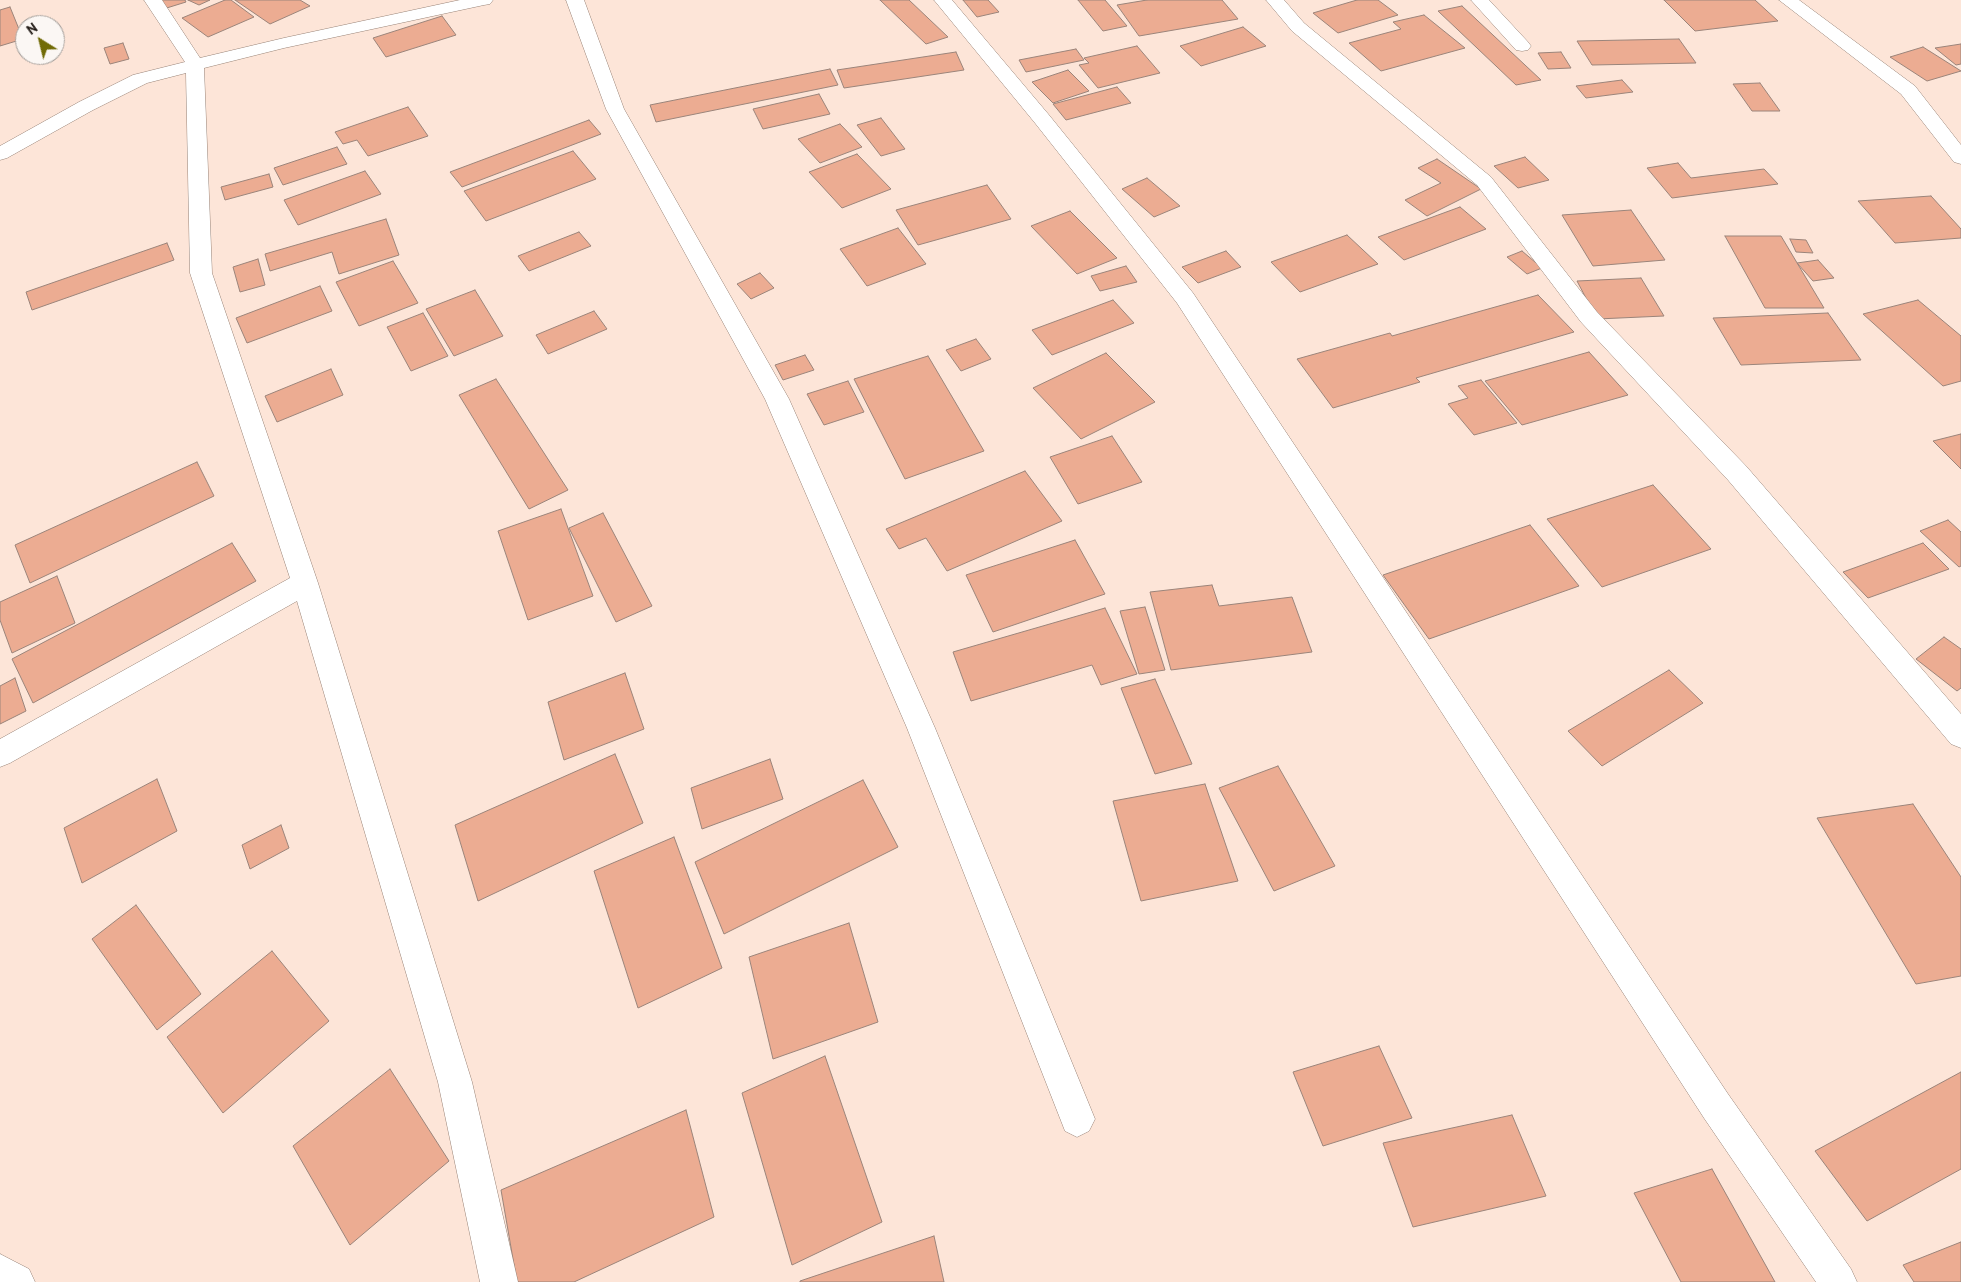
<!DOCTYPE html>
<html>
<head>
<meta charset="utf-8">
<style>
	body { margin:0 }
	#map { position:relative; width:1961px; height:1282px; overflow:hidden; background:#fde5d8; font-family:"PT Sans",sans-serif }
	canvas { display:block }
	.north { position:absolute; left:15px; top:15px; width:50px; height:50px; box-sizing:border-box; background:#fbf7f4; border:1px solid #a29d99; border-radius:50%; rotate:324deg; font-size:14px; font-weight:700; line-height:20px; text-align:center; color:#1c1510 }
	.north::after { content:''; display:block; margin:auto; width:18px; height:22px; background:#716b06; clip-path:polygon(50% 0,100% 100%,50% 72%,0 100%) }
</style>
</head>
<body>
<div id="map">
<canvas width="1961" height="1282"></canvas>
<div class="north">N</div>
</div>
<script>
const context = document.querySelector('canvas').getContext('2d');
context.lineJoin = 'round';
function paint(path, color) { context.fillStyle = color; context.fill(path, 'evenodd'); }
const toPath = rows => new Path2D(rows.map(r => 'M' + r).join(''));
function strokePath(path, color, width, dash) { context.strokeStyle = color; context.lineWidth = width; context.lineCap = dash ? 'butt' : 'round'; context.setLineDash(dash || []); context.stroke(path); }
const building = toPath([
	[152,0,185,0,186,2,157,11,152,0],
	[188,0,210,0,199,5,188,0],
	[225,0,231,0,254,17,208,37,182,18,225,0],
	[235,0,300,0,310,6,270,24,235,0],
	[880,0,909,0,948,37,926,44,880,0],
	[963,0,988,0,999,12,977,17,963,0],
	[1078,0,1105,0,1127,26,1103,31,1078,0],
	[1147,0,1222,0,1238,19,1139,36,1117,5,1147,0],
	[1357,0,1378,0,1398,15,1338,33,1313,13,1357,0],
	[1664,0,1755,0,1778,21,1695,31,1664,0],
	[1462,6,1541,80,1516,85,1438,11,1462,6],
	[10,7,23,39,0,46,0,10,10,7],
	[1424,15,1465,48,1381,71,1349,43,1401,29,1393,22,1424,15],
	[442,16,456,35,386,57,373,38,442,16],
	[1243,27,1266,46,1201,66,1180,46,1243,27],
	[1679,39,1696,63,1592,65,1577,41,1679,39],
	[123,43,129,59,110,64,104,48,123,43],
	[1961,44,1961,64,1956,65,1935,48,1961,44],
	[1137,46,1160,73,1098,88,1079,65,1089,63,1084,58,1137,46],
	[1923,47,1961,71,1927,81,1890,57,1923,47],
	[1076,49,1084,60,1026,72,1019,60,1076,49],
	[956,52,964,70,844,88,837,70,956,52],
	[1561,52,1571,68,1548,69,1538,53,1561,52],
	[830,69,838,85,656,122,650,105,830,69],
	[1068,70,1089,91,1053,103,1032,82,1068,70],
	[1622,80,1633,92,1586,98,1576,86,1622,80],
	[1760,83,1780,111,1752,111,1733,84,1760,83],
	[1117,87,1131,103,1066,120,1053,104,1117,87],
	[819,94,830,114,763,129,753,109,819,94],
	[408,107,428,136,368,156,357,140,343,144,335,132,408,107],
	[881,118,905,149,881,156,857,125,881,118],
	[589,120,601,134,462,187,450,172,589,120],
	[840,124,862,147,820,163,798,139,840,124],
	[337,147,347,164,283,185,274,168,337,147],
	[573,151,596,179,486,221,464,191,573,151],
	[857,154,891,189,842,208,809,172,857,154],
	[1525,157,1549,180,1518,188,1494,166,1525,157],
	[1437,159,1481,189,1427,216,1405,200,1441,183,1418,168,1437,159],
	[1678,163,1691,178,1764,169,1778,184,1672,198,1647,168,1678,163],
	[365,171,381,194,298,225,284,200,365,171],
	[269,174,273,187,225,200,221,187,269,174],
	[1147,178,1180,206,1154,217,1122,189,1147,178],
	[987,185,1011,219,918,245,896,210,987,185],
	[1931,196,1961,229,1961,238,1895,243,1858,201,1931,196],
	[1460,207,1486,229,1404,260,1378,237,1460,207],
	[1631,210,1665,260,1593,266,1562,215,1631,210],
	[1070,211,1117,258,1077,274,1031,226,1070,211],
	[386,219,399,255,339,274,332,252,270,271,265,254,386,219],
	[898,228,926,264,867,286,840,249,898,228],
	[579,232,591,246,529,271,518,256,579,232],
	[1347,235,1378,264,1300,292,1271,262,1347,235],
	[1725,236,1781,236,1824,308,1765,308,1725,236],
	[1790,239,1806,240,1813,253,1796,252,1790,239],
	[167,243,174,260,32,310,26,292,167,243],
	[1226,251,1241,267,1198,283,1182,267,1226,251],
	[1522,251,1542,268,1527,274,1507,257,1522,251],
	[258,259,265,285,240,292,233,267,258,259],
	[1818,260,1834,278,1813,281,1797,263,1818,260],
	[393,261,418,303,359,326,336,282,393,261],
	[1126,266,1137,282,1100,291,1091,276,1126,266],
	[760,273,774,288,751,299,737,284,760,273],
	[1641,278,1664,316,1597,319,1577,281,1641,278],
	[320,286,332,311,247,343,236,318,320,286],
	[475,290,503,336,454,356,426,309,475,290],
	[1538,295,1574,332,1416,378,1420,382,1333,408,1297,359,1390,333,1392,336,1538,295],
	[1113,300,1134,323,1052,355,1032,330,1113,300],
	[1918,300,1961,336,1961,381,1943,386,1863,314,1918,300],
	[594,311,607,329,548,354,536,335,594,311],
	[423,313,448,356,411,371,387,327,423,313],
	[1828,313,1861,360,1741,365,1713,318,1828,313],
	[976,339,991,359,961,371,946,350,976,339],
	[1589,352,1628,395,1522,425,1485,381,1589,352],
	[1106,353,1155,402,1081,439,1033,388,1106,353],
	[805,355,814,370,783,380,775,365,805,355],
	[928,356,984,451,905,479,854,379,928,356],
	[331,369,343,395,277,422,265,396,331,369],
	[496,379,568,490,529,509,459,395,496,379],
	[1481,380,1517,423,1474,435,1448,404,1468,398,1458,386,1481,380],
	[848,381,864,412,824,425,807,394,848,381],
	[1961,434,1961,469,1933,441,1961,434],
	[1112,436,1142,482,1078,504,1050,457,1112,436],
	[197,462,214,496,30,583,15,545,197,462],
	[1025,471,1062,521,947,571,926,538,899,549,886,529,1025,471],
	[1653,485,1711,549,1602,587,1547,519,1653,485],
	[561,509,593,596,528,620,498,531,561,509],
	[603,513,652,606,616,622,569,528,603,513],
	[1948,520,1961,532,1961,566,1959,567,1920,531,1948,520],
	[1530,525,1579,586,1429,639,1383,575,1530,525],
	[1075,540,1105,594,993,632,966,575,1075,540],
	[232,543,256,581,33,703,12,659,232,543],
	[1923,543,1949,569,1868,598,1843,572,1923,543],
	[57,576,75,623,12,653,0,620,0,602,57,576],
	[1212,585,1219,606,1292,597,1312,652,1171,670,1150,592,1212,585],
	[1145,607,1165,670,1139,674,1120,611,1145,607],
	[1105,608,1137,674,1101,685,1092,665,971,701,953,652,1105,608],
	[1944,637,1961,649,1961,688,1957,691,1916,659,1944,637],
	[1669,670,1703,703,1602,766,1568,731,1669,670],
	[625,673,644,729,564,760,548,702,625,673],
	[15,678,26,711,0,724,0,686,15,678],
	[1155,679,1192,764,1155,774,1121,688,1155,679],
	[615,754,643,823,478,901,455,825,615,754],
	[770,759,783,799,702,829,691,788,770,759],
	[1278,766,1335,866,1274,891,1219,788,1278,766],
	[157,779,177,831,82,883,64,828,157,779],
	[863,780,898,847,724,934,695,862,863,780],
	[1205,784,1238,881,1141,901,1113,801,1205,784],
	[1913,804,1961,877,1961,976,1916,984,1817,818,1913,804],
	[281,825,289,848,250,869,242,845,281,825],
	[674,837,722,968,638,1008,594,871,674,837],
	[136,905,201,994,157,1030,92,939,136,905],
	[849,923,878,1022,773,1059,749,957,849,923],
	[272,951,329,1021,223,1113,167,1037,272,951],
	[1379,1046,1412,1118,1323,1146,1293,1072,1379,1046],
	[825,1056,882,1222,792,1265,742,1093,825,1056],
	[390,1069,449,1161,350,1245,293,1146,390,1069],
	[1961,1072,1961,1169,1867,1221,1815,1151,1961,1072],
	[686,1110,714,1217,574,1282,517,1282,501,1190,686,1110],
	[1512,1115,1546,1196,1413,1227,1383,1143,1512,1115],
	[1712,1169,1775,1282,1681,1282,1634,1193,1712,1169],
	[934,1236,944,1282,800,1282,800,1281,934,1236],
	[1961,1242,1961,1282,1914,1282,1903,1265,1961,1242]
]);
const minor = toPath([
	[144,0,162,0,200,58,284,38,460,0,493,0,490,4,484,5,284,48,204,68,212,273,318,583,472,1082,518,1282,480,1282,438,1082,297,601,10,763,0,767,0,739,290,578,190,273,186,73,147,83,93,110,7,158,0,160,0,146,79,102,133,75,185,62,144,0],
	[566,0,584,0,624,109,789,399,935,728,1095,1119,1089,1131,1077,1137,1065,1131,907,728,765,399,606,109,566,0],
	[934,0,952,0,1049,115,1193,293,1728,1094,1851,1269,1857,1282,1816,1282,1704,1118,1177,303,1035,123,934,0],
	[1266,0,1284,0,1304,23,1491,177,1597,312,1746,466,1961,714,1961,748,1951,744,1728,480,1581,322,1477,185,1292,31,1266,0],
	[1471,0,1489,0,1528,42,1531,46,1528,50,1522,51,1516,50,1471,0],
	[1779,0,1799,0,1915,86,1961,145,1961,164,1954,162,1901,94,1779,0],
	[0,1254,29,1269,35,1282,0,1282,0,1254]
]);
paint(building, '#ecac92');
strokePath(building, '#9b847a', 1);
strokePath(minor, '#988377', 1);
paint(minor, '#fff');
</script>
</body>
</html>
